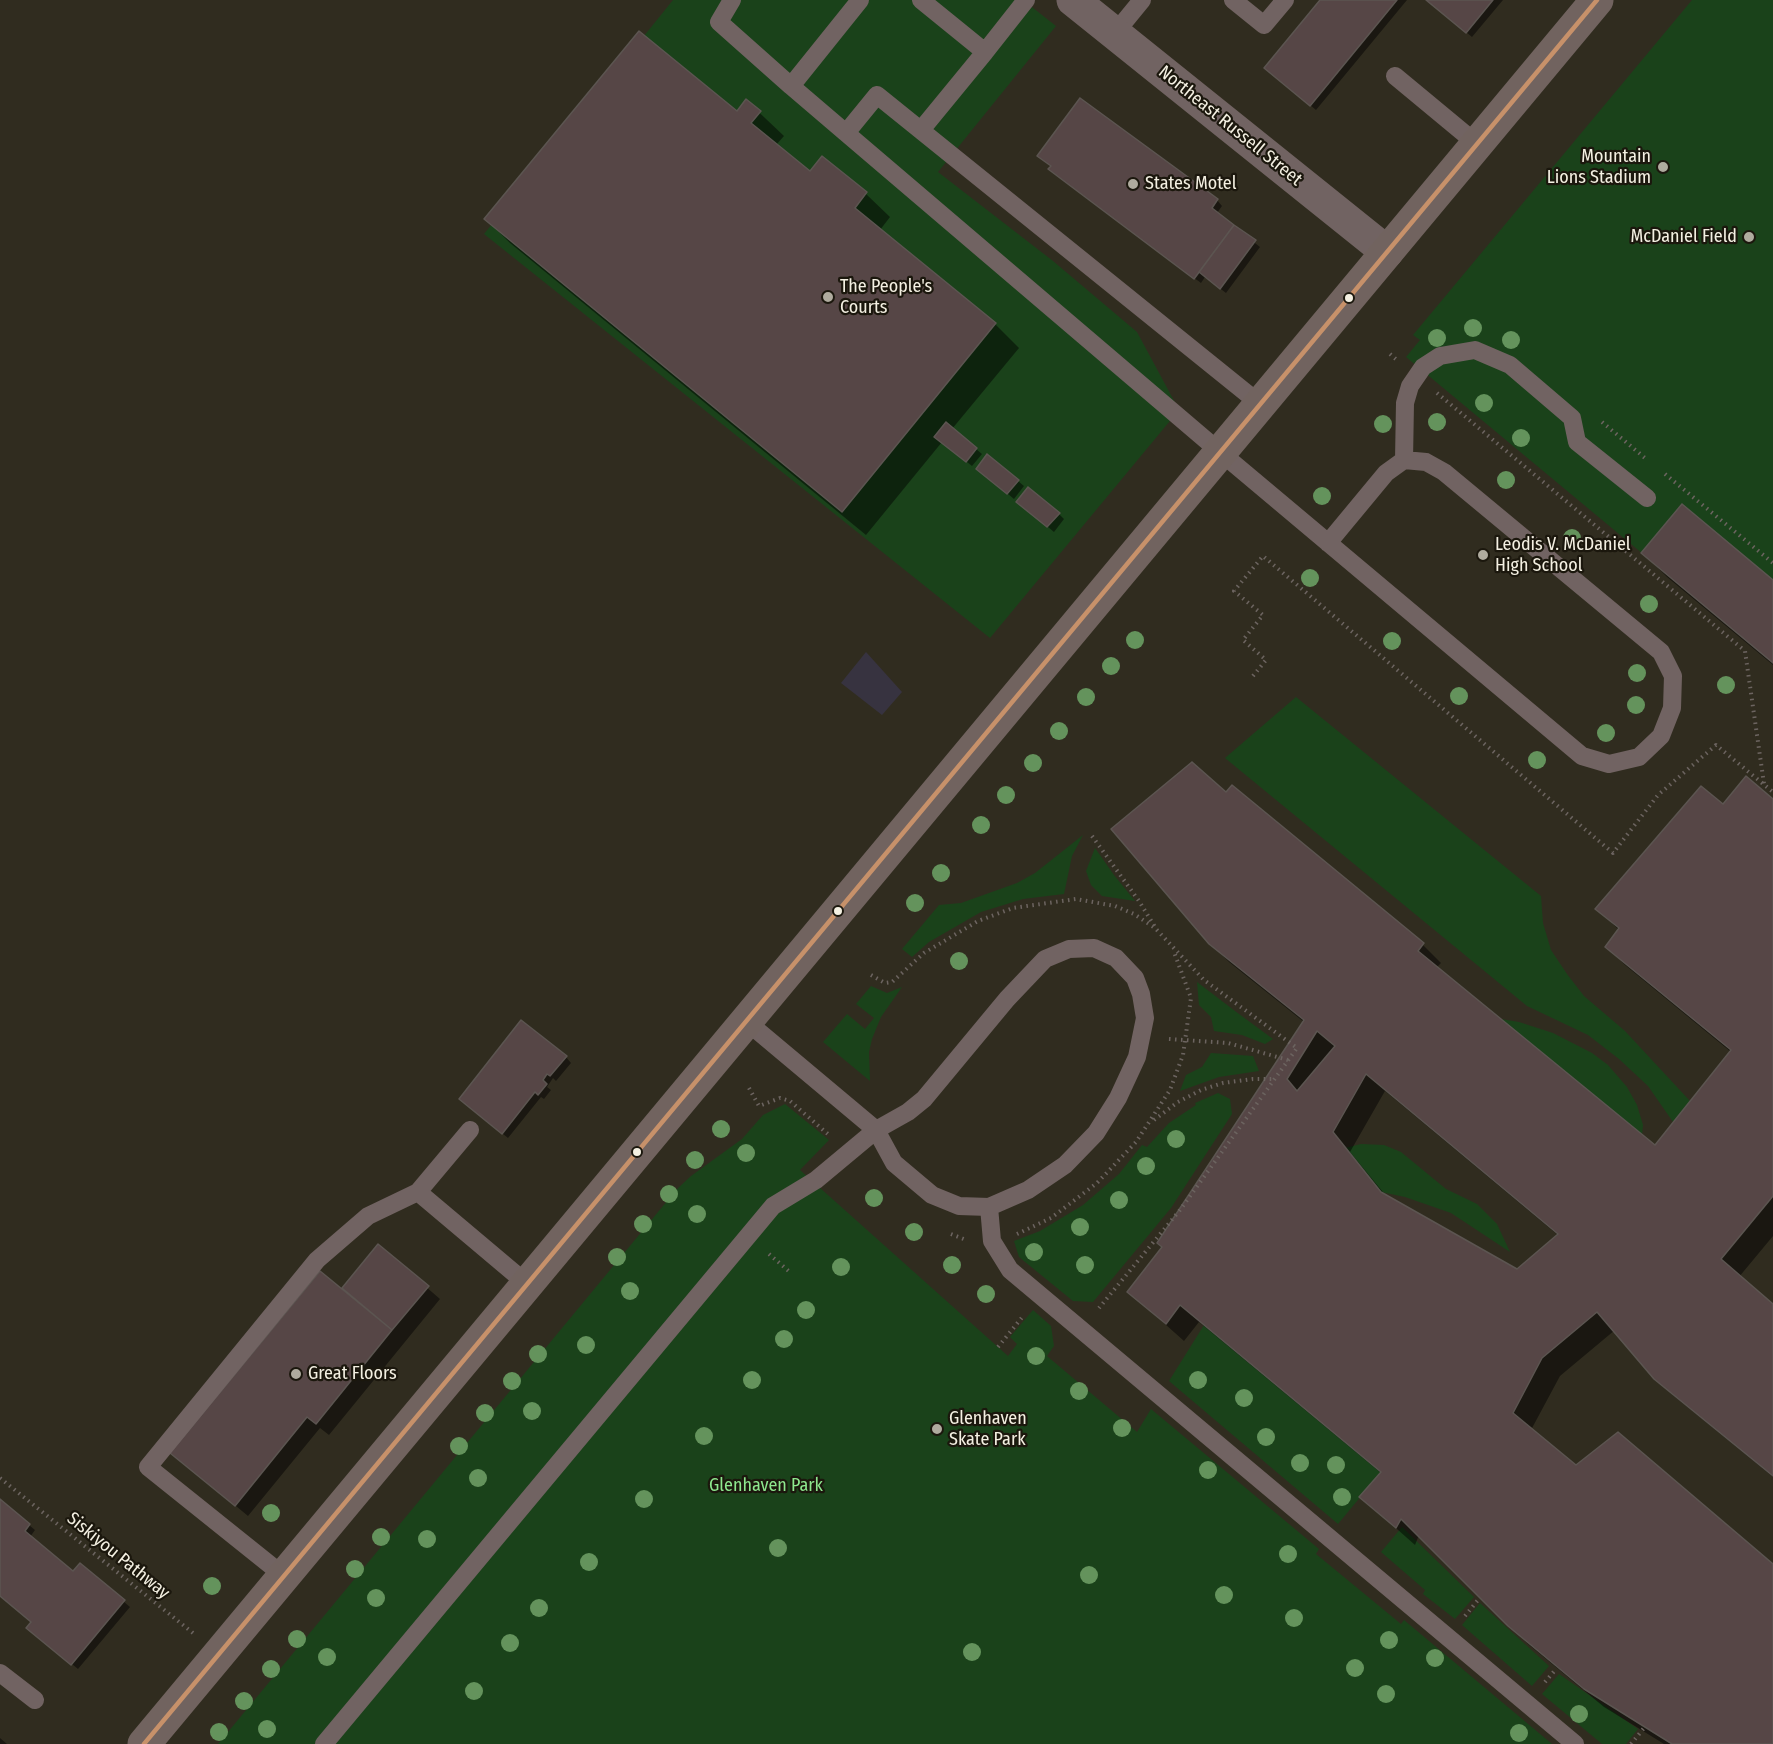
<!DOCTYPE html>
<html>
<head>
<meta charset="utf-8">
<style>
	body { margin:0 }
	canvas { display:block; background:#302c1f }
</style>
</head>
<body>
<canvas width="1773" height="1744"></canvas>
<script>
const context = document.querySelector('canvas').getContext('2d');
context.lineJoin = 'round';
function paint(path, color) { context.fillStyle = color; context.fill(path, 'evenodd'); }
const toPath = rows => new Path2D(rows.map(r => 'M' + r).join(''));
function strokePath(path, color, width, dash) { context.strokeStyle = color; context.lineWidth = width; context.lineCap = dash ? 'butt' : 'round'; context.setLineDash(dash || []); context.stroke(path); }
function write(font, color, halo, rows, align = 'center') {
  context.font = font + ' "Fira Sans Condensed",sans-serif'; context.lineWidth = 4.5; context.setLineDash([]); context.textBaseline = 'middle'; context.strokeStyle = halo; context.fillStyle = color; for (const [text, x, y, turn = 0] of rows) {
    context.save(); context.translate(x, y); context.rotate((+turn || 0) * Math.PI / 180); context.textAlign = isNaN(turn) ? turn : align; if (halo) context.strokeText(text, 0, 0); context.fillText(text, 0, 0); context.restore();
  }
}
const industrial = toPath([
	[866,652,902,692,882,715,841,683]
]);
const green = toPath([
	[673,0,1023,0,1056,26,938,172,1053,261,1137,332,1179,410,990,638,484,234],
	[1692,0,1773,0,1773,662,1406,357,1420,340,1413,335],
	[1296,697,1541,896,1543,923,1551,950,1567,974,1584,996,1625,1031,1690,1101,1673,1122,1648,1086,1619,1059,1588,1035,1527,1006,1225,758],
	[1083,835,1072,856,1064,894,1023,899,981,912,929,942,912,957,902,949,939,905,961,903,1017,883,1035,873],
	[1095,848,1114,875,1135,901,1102,896,1091,885,1086,871],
	[1197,982,1235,1011,1273,1039,1265,1044,1242,1035,1214,1031,1211,1017,1199,1005],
	[871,986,887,993,902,987,881,1017,872,1039,869,1052,870,1081,823,1042,847,1014,865,1029,874,1018,856,1004],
	[1501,1019,1519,1022,1553,1033,1592,1053,1608,1065,1627,1087,1637,1105,1643,1125,1642,1135],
	[1211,1053,1253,1056,1259,1071,1219,1077,1180,1091,1186,1075,1202,1067],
	[1218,1093,1230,1099,1232,1114,1171,1208,1093,1302,1073,1301,1019,1257,1014,1241,1040,1231,1083,1205,1119,1174,1142,1145,1147,1147,1169,1123,1196,1105,1195,1103],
	[785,1104,829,1140,800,1170,1008,1356,1017,1344,1010,1337,1033,1310,1051,1326,1054,1346,1047,1356,1137,1432,1151,1409,1319,1549,1316,1554,1401,1624,1404,1620,1552,1744,218,1744,677,1189,691,1176,742,1139,763,1115],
	[1361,1144,1384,1145,1401,1152,1446,1189,1477,1204,1497,1224,1510,1252,1451,1213,1405,1197,1381,1192,1345,1148],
	[1204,1325,1381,1472,1338,1524,1169,1381],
	[1402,1527,1474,1597,1455,1619,1423,1594,1425,1590,1381,1552],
	[1480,1603,1549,1666,1532,1686,1462,1625],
	[1559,1674,1638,1729,1626,1744,1602,1744,1542,1694]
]);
const shadow = toPath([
	[1322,0,1407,0,1316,110,1272,73],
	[1427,0,1503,0,1472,37],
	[747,101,784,136,776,145,811,173,823,158,866,194,890,217,880,230,995,324,1019,348,952,429,982,454,972,466,942,442,866,535,510,243,486,219,737,113],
	[1045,162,1217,200,1222,206,1217,213,1260,247,1226,293,1205,277,1201,283,1056,175,1050,169,1052,167],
	[984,474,1018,481,1024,486,1014,499],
	[1024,507,1059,514,1064,519,1054,532],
	[1643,553,1773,582,1773,665,1667,577],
	[1232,787,1423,945,1441,963,1436,968,1655,1147,1731,1052,1625,965,1607,947,1619,930,1597,909,1723,806,1773,801,1773,1236,1739,1277,1773,1306,1773,1477,1674,1396,1615,1330,1560,1376,1531,1430,1576,1467,1773,1566,1773,1744,1664,1744,1604,1707,1528,1644,1419,1535,1415,1545,1361,1497,1381,1473,1199,1322,1184,1341,1129,1292,1163,1247,1304,1022,1229,962,1210,943,1226,794],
	[1385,1091,1559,1236,1517,1271,1387,1197,1350,1152],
	[566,1057,571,1063,556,1081,553,1078,547,1087,551,1090,544,1099,541,1097,508,1138,466,1104],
	[379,1246,440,1299,329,1435,320,1428,248,1516,172,1453,342,1291],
	[0,1501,35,1530,30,1537,73,1574,81,1565,130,1607,78,1669,34,1633,33,1623,0,1595],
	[0,1738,7,1744,0,1744]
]);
const building = toPath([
	[1320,0,1397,0,1310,106,1264,68,1320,0],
	[1426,0,1493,0,1466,33,1426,0],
	[639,31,737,111,746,99,761,111,751,123,810,171,822,156,867,192,855,208,996,323,842,512,484,219,639,31],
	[1080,98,1218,199,1212,208,1234,225,1194,279,1048,169,1051,166,1037,156,1080,98],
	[1234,225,1256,240,1220,289,1199,272,1234,225],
	[946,422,977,448,966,462,934,437,946,422],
	[987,454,1019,480,1007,494,976,469,987,454],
	[1028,487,1060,513,1047,527,1016,502,1028,487],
	[1682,504,1773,580,1773,663,1641,553,1682,504],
	[1192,762,1226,792,1232,785,1424,943,1418,951,1655,1145,1731,1050,1605,947,1619,928,1595,909,1701,786,1723,804,1746,776,1773,799,1773,1196,1721,1259,1773,1304,1773,1476,1654,1379,1597,1312,1542,1358,1513,1413,1576,1465,1618,1432,1773,1564,1773,1744,1672,1744,1584,1689,1508,1626,1401,1519,1396,1528,1359,1497,1381,1472,1180,1305,1166,1324,1127,1292,1162,1247,1157,1243,1304,1020,1209,944,1111,829,1192,762],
	[1317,1031,1335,1046,1297,1091,1287,1079,1317,1031],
	[1366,1074,1558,1234,1517,1269,1381,1192,1333,1132,1366,1074],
	[521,1020,567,1056,550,1076,547,1074,543,1080,547,1084,538,1095,535,1092,502,1134,459,1099,521,1020],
	[378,1244,429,1286,392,1330,342,1288,378,1244],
	[320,1271,392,1330,316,1424,307,1417,235,1506,170,1453,320,1271],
	[0,1499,30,1524,25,1531,73,1571,80,1563,125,1600,71,1665,26,1628,31,1622,0,1596,0,1499]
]);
const path = toPath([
	[1390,354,1397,360],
	[1437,393,1745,651,1764,784],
	[1602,422,1645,458],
	[1665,474,1773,563],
	[1253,676,1266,660,1243,640,1263,615,1234,591,1263,556,1613,853,1658,795,1716,745,1773,792],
	[1092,836,1139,901,1155,927],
	[871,975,885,983,892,982,924,953,978,921,1013,908,1076,899,1115,906,1134,914,1155,928,1204,980,1297,1048,1180,1210,1099,1308],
	[1169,1039,1228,1043,1288,1060],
	[749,1088,759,1106,780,1098,790,1101,829,1135],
	[1154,1120,1178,1102,1201,1090,1223,1083,1253,1079,1274,1079],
	[951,1234,966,1240],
	[1017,1234,1051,1218,1097,1183,1136,1142,1170,1090,1183,1055,1191,998,1174,952],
	[769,1254,791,1273],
	[998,1347,1024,1315],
	[0,1478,193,1633],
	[1465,1616,1478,1600],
	[1545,1682,1556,1669],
	[1631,1744,1644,1728]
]);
const lane = toPath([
	[732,0,719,22,791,86,860,0],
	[921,0,985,52,1026,0],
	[1233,0,1264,25,1285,0],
	[1115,33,1142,0],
	[1395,76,1477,144],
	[791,86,846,133,877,95,1260,404],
	[921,130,985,52],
	[846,133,1220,452,1582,756,1609,764,1639,757,1661,736,1672,708,1673,676,1661,652,1444,472,1426,462,1404,460,1386,473,1328,543],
	[1404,460,1405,403,1410,386,1423,367,1440,356,1475,350,1510,365,1572,418,1577,442,1647,498],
	[1094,948,1116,958,1135,978,1141,994,1145,1018,1137,1057,1118,1098,1096,1133,1065,1165,1028,1190,989,1207,959,1206,932,1195,894,1163,876,1130,908,1112,924,1099,1007,999,1045,959,1069,949,1094,948],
	[418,1192,470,1130],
	[989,1207,992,1241,1010,1270,1575,1744],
	[284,1576,148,1467,317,1260,368,1216,418,1192,526,1283],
	[0,1673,35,1700],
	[324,1744,773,1206,816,1180,876,1130,746,1021]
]);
const street = toPath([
	[1073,0,1387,252]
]);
const primary = toPath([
	[144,1744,1597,0]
]);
const bus1 = toPath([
	[144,1744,1597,0]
]);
const trees = [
	[1473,328],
	[1437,338],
	[1511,340],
	[1484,403],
	[1437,422],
	[1383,424],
	[1521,438],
	[1506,480],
	[1322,496],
	[1572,538],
	[1310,578],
	[1649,604],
	[1135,640],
	[1392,641],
	[1111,666],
	[1637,673],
	[1726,685],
	[1459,696],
	[1086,697],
	[1636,705],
	[1059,731],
	[1606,733],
	[1537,760],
	[1033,763],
	[1006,795],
	[981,825],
	[941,873],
	[915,903],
	[959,961],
	[721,1129],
	[1176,1139],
	[746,1153],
	[695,1160],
	[1146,1166],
	[669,1194],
	[874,1198],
	[1119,1200],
	[697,1214],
	[643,1224],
	[1080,1227],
	[914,1232],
	[1034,1252],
	[617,1257],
	[952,1265],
	[1085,1265],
	[841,1267],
	[630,1291],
	[986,1294],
	[806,1310],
	[784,1339],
	[586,1345],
	[538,1354],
	[1036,1356],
	[752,1380],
	[1198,1380],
	[512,1381],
	[1079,1391],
	[1244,1398],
	[532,1411],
	[485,1413],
	[1122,1428],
	[704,1436],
	[1266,1437],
	[459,1446],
	[1300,1463],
	[1336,1465],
	[1208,1470],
	[478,1478],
	[1342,1497],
	[644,1499],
	[271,1513],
	[381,1537],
	[427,1539],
	[778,1548],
	[1288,1554],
	[589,1562],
	[355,1569],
	[1089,1575],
	[212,1586],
	[1224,1595],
	[376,1598],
	[539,1608],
	[1294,1618],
	[297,1639],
	[1389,1640],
	[510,1643],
	[972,1652],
	[327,1657],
	[1435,1658],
	[1355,1668],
	[271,1669],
	[474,1691],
	[1386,1694],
	[244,1701],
	[1579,1714],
	[267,1729],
	[219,1732],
	[1519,1733]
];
const markers = [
	[1663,167,6,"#afab9e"],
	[1133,184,6,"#afab9e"],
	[1749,237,6,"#afab9e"],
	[828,297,6,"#afab9e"],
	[1349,298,5,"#f4f0e2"],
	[1483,555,6,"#afab9e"],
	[838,911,5,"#f4f0e2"],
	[637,1152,5,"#f4f0e2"],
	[296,1374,6,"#afab9e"],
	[937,1429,6,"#afab9e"]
];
const streetNames = [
	["Northeast Russell Street",1230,126,39],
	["Siskiyou Pathway",118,1556,39]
];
const poiNames = [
	["Mountain",1651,157,"right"],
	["Lions Stadium",1651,178,"right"],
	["States Motel",1145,184],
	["McDaniel Field",1737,237,"right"],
	["The People's",840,287],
	["Courts",840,308],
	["Leodis V. McDaniel",1495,545],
	["High School",1495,566],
	["Great Floors",308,1374],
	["Glenhaven",949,1419],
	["Skate Park",949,1440]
];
const parkNames = [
	["Glenhaven Park",766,1486]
];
paint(industrial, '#373340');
paint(green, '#1a421a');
paint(shadow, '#0007');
paint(building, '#564646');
strokePath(building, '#5c5551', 1.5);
strokePath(path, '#6c6460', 4, [1.5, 4.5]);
strokePath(lane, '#716362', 18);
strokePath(street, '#716362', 33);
strokePath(primary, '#71635f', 33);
strokePath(bus1, '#c7916a', 4.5);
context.fillStyle = '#64935c';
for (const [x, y] of trees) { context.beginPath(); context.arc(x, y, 9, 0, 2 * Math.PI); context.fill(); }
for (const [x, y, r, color] of markers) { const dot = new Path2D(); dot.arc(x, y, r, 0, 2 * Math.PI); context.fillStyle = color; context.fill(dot); strokePath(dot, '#1b170d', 2); }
write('18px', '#f4f0e2', '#1b170d', streetNames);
write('18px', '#f4f0e2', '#1b170d', poiNames, 'left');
write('18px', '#8ee78e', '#1b170d', parkNames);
</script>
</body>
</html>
